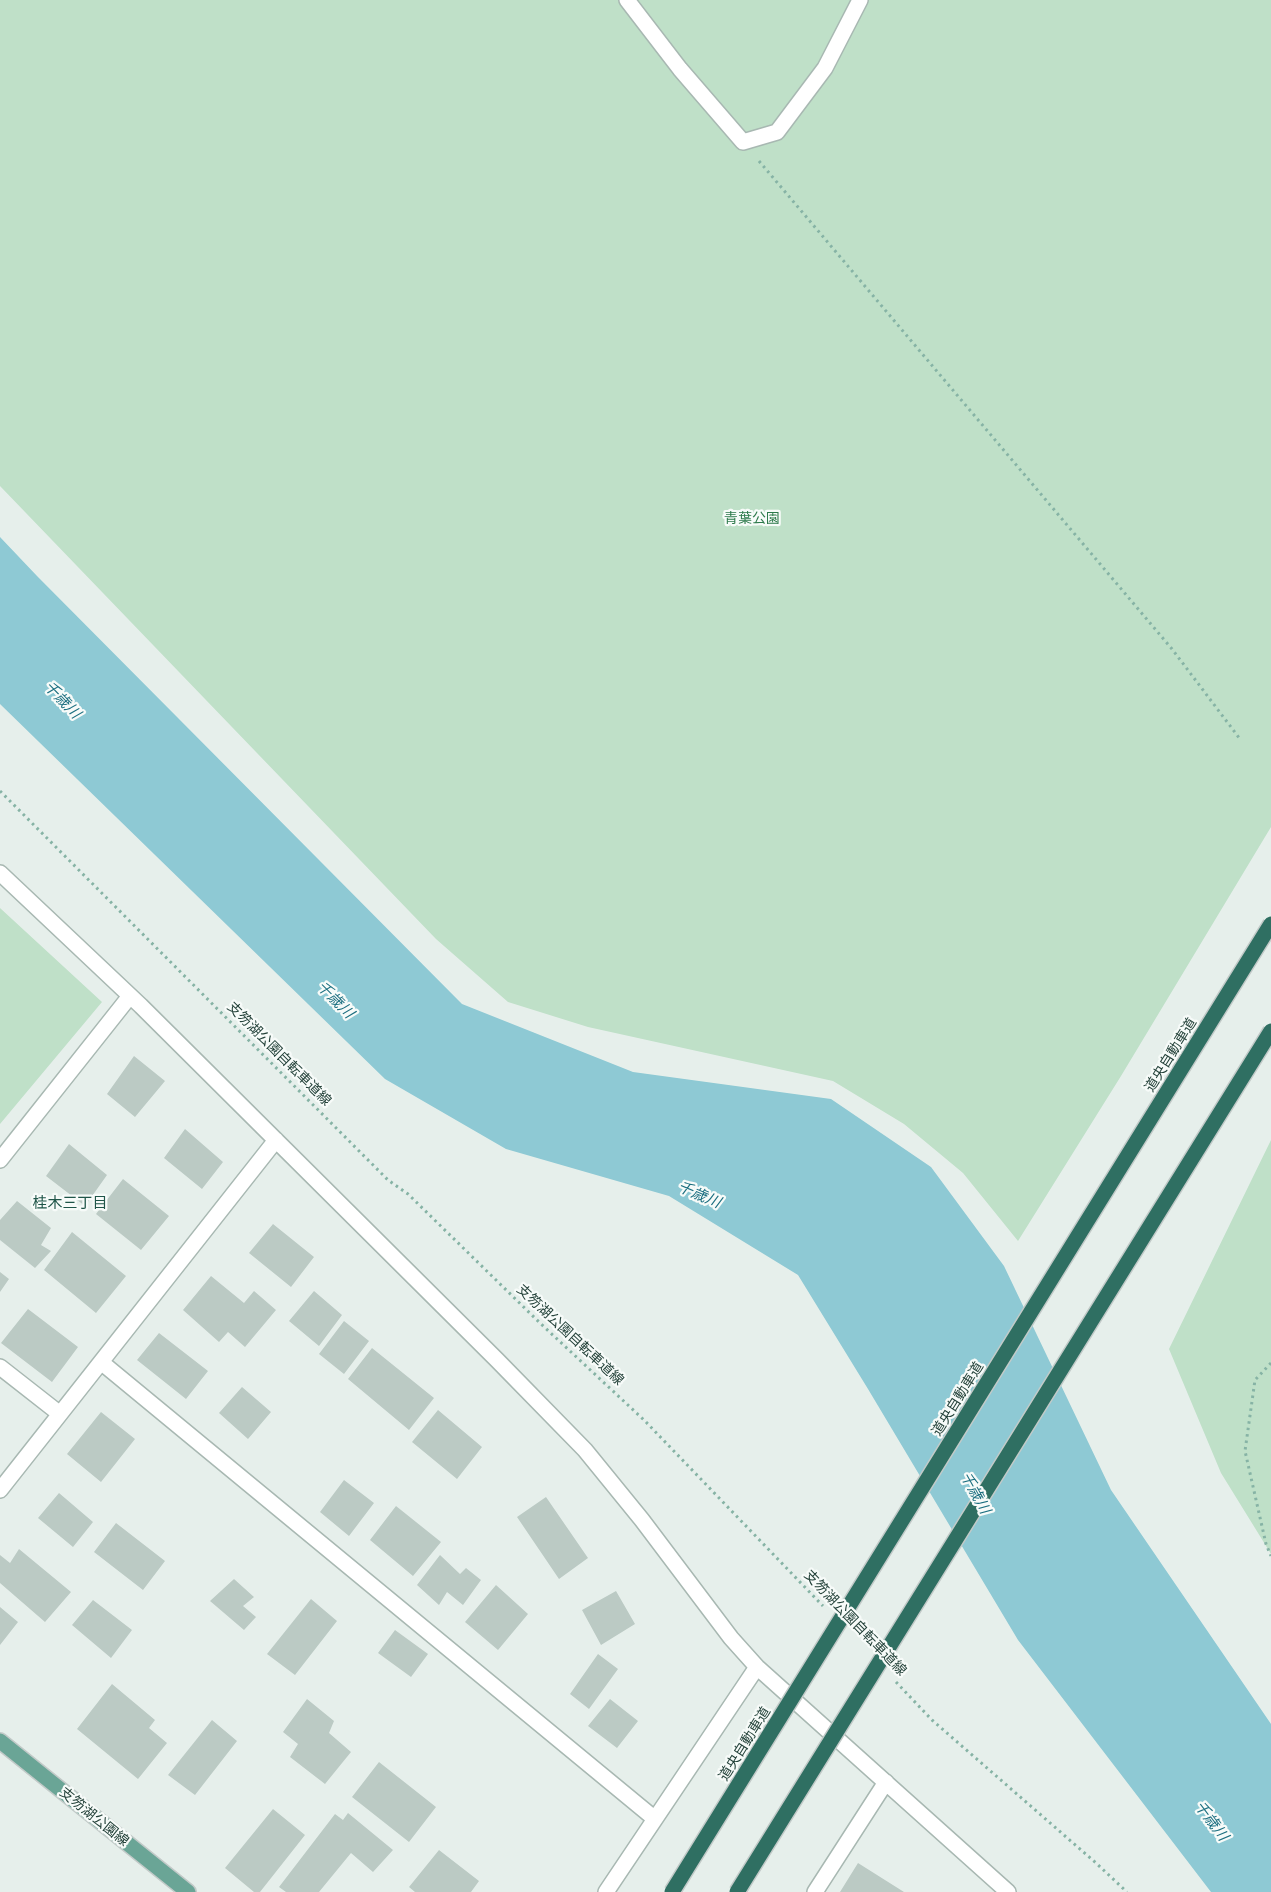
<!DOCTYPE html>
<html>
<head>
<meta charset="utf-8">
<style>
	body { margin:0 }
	canvas { display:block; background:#e6efeb }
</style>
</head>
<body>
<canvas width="1271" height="1892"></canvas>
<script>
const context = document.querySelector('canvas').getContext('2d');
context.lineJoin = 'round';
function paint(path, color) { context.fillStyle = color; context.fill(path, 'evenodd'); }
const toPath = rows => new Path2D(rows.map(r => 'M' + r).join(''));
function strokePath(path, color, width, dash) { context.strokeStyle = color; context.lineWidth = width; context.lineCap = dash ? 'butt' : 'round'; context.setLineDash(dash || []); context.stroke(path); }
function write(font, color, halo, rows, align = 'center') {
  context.font = font + ' Cabin,"Noto Sans JP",sans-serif'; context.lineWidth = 4.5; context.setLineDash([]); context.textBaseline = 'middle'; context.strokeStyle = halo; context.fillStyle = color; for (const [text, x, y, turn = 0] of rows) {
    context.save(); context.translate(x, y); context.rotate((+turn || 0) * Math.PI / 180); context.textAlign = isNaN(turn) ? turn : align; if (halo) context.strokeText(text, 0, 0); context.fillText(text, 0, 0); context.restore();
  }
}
const green = toPath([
	[0,0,1271,0,1271,827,1121,1076,1018,1241,963,1173,904,1124,833,1081,588,1027,508,1002,436,939,0,486],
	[0,908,102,1002,0,1124],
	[1271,1140,1271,1554,1221,1473,1169,1349]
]);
const water = toPath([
	[0,537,37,576,462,1004,633,1072,831,1099,931,1167,1004,1266,1111,1490,1271,1724,1271,1892,1211,1892,1018,1640,868,1389,798,1275,669,1196,506,1149,385,1079,0,704]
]);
const building = toPath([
	[134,1056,165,1081,135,1117,107,1094],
	[185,1129,223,1162,202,1189,164,1158],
	[69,1144,107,1175,85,1206,46,1176],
	[123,1179,169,1216,141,1250,96,1214],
	[17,1201,51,1228,41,1245,51,1251,35,1268,0,1240,0,1220],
	[273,1224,314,1257,291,1287,249,1253],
	[72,1232,126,1276,96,1313,44,1270],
	[0,1272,9,1279,0,1292],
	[211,1276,244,1303,254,1291,276,1310,245,1347,228,1332,219,1342,183,1310],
	[314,1291,342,1315,319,1346,289,1321],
	[28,1309,78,1347,52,1382,1,1343],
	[344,1321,369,1341,344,1374,319,1354],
	[159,1333,208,1371,186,1399,137,1360],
	[372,1348,434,1398,409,1430,348,1379],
	[242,1387,271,1412,248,1439,219,1413],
	[438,1410,482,1447,457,1479,412,1442],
	[101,1412,135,1439,101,1482,67,1454],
	[344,1480,374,1503,349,1536,320,1512],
	[59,1493,93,1522,73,1547,38,1518],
	[546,1497,588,1558,559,1579,517,1517],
	[396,1506,441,1542,413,1576,370,1540],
	[116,1523,165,1561,143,1590,94,1552],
	[19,1549,71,1592,45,1622,0,1583,0,1555,10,1563],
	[440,1555,460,1574,466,1568,481,1580,463,1605,447,1592,439,1605,417,1585],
	[234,1579,254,1597,243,1606,256,1617,244,1630,210,1601],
	[496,1585,528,1614,498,1650,465,1622],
	[616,1591,635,1624,601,1645,582,1610],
	[311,1599,337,1621,295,1675,267,1654],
	[93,1600,132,1630,111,1658,72,1625],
	[0,1607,18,1622,0,1645],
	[395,1630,428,1654,411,1677,378,1653],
	[598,1654,618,1669,589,1709,570,1694],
	[112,1684,155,1720,149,1728,167,1743,138,1779,77,1729],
	[307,1699,334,1721,329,1733,351,1752,325,1784,290,1757,298,1744,283,1732],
	[610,1699,638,1721,617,1748,588,1726],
	[212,1720,237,1741,195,1795,168,1775],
	[379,1762,436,1807,409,1842,352,1797],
	[273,1809,305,1835,260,1892,254,1892,225,1868],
	[348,1813,393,1850,373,1872,351,1853,319,1892,286,1892,279,1887,335,1814,343,1820],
	[439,1850,479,1881,471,1892,415,1892,409,1887],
	[858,1863,904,1892,840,1892]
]);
const path = toPath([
	[759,161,1172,649,1240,739],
	[0,791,388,1180,408,1194,541,1324,644,1420,823,1606],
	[1271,1363,1255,1380,1245,1451,1266,1544,1271,1556],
	[896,1682,932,1720,1096,1863,1127,1892]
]);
const service = toPath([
	[627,0,680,69,743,142,777,132,825,68,860,0]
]);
const minor = toPath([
	[0,873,141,1006,497,1360,585,1450,642,1520,731,1638,757,1667,1008,1892],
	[0,1160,130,996],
	[101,1362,655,1819],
	[0,1367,60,1414],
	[0,1490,276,1140],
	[606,1892,757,1667],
	[815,1892,886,1782]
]);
const primary = toPath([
	[0,1741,188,1892]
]);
const motorwayBridge = toPath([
	[672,1892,1271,924],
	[737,1892,1271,1031]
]);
const parkNames = [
	["青葉公園",752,519]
];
const streetNames = [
	["支笏湖公園自転車道線",279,1054,45],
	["道央自動車道",1171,1055,-58],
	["支笏湖公園自転車道線",570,1335,43],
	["道央自動車道",958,1399,-58],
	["支笏湖公園自転車道線",855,1623,46],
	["道央自動車道",745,1744,-58],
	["支笏湖公園線",94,1817,39]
];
const waterNames = [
	["千歳川",62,700,46],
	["千歳川",335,1000,45],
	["千歳川",699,1195,23],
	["千歳川",975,1493,61],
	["千歳川",1211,1821,53]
];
const neighbourhoodNames = [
	["桂木三丁目",70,1204]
];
paint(green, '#bfe0c8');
paint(water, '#8ec9d4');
paint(building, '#bbcac4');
strokePath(service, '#a8b8b2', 18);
strokePath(minor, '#a8b8b2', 18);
strokePath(primary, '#c2cac8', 18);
strokePath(path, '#86b3a5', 3, [2.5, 4]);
strokePath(service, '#fff', 15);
strokePath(minor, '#fff', 15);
strokePath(primary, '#6aa596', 15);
strokePath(motorwayBridge, '#c2cac8', 18, []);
strokePath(motorwayBridge, '#2f6f62', 15);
write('14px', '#2d7a4b', '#f7fbf9', parkNames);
write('14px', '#24423a', '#f7fbf9', streetNames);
write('italic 15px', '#1c6f80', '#f7fbf9', waterNames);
write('15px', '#1f5548', '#f7fbf9', neighbourhoodNames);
</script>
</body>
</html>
